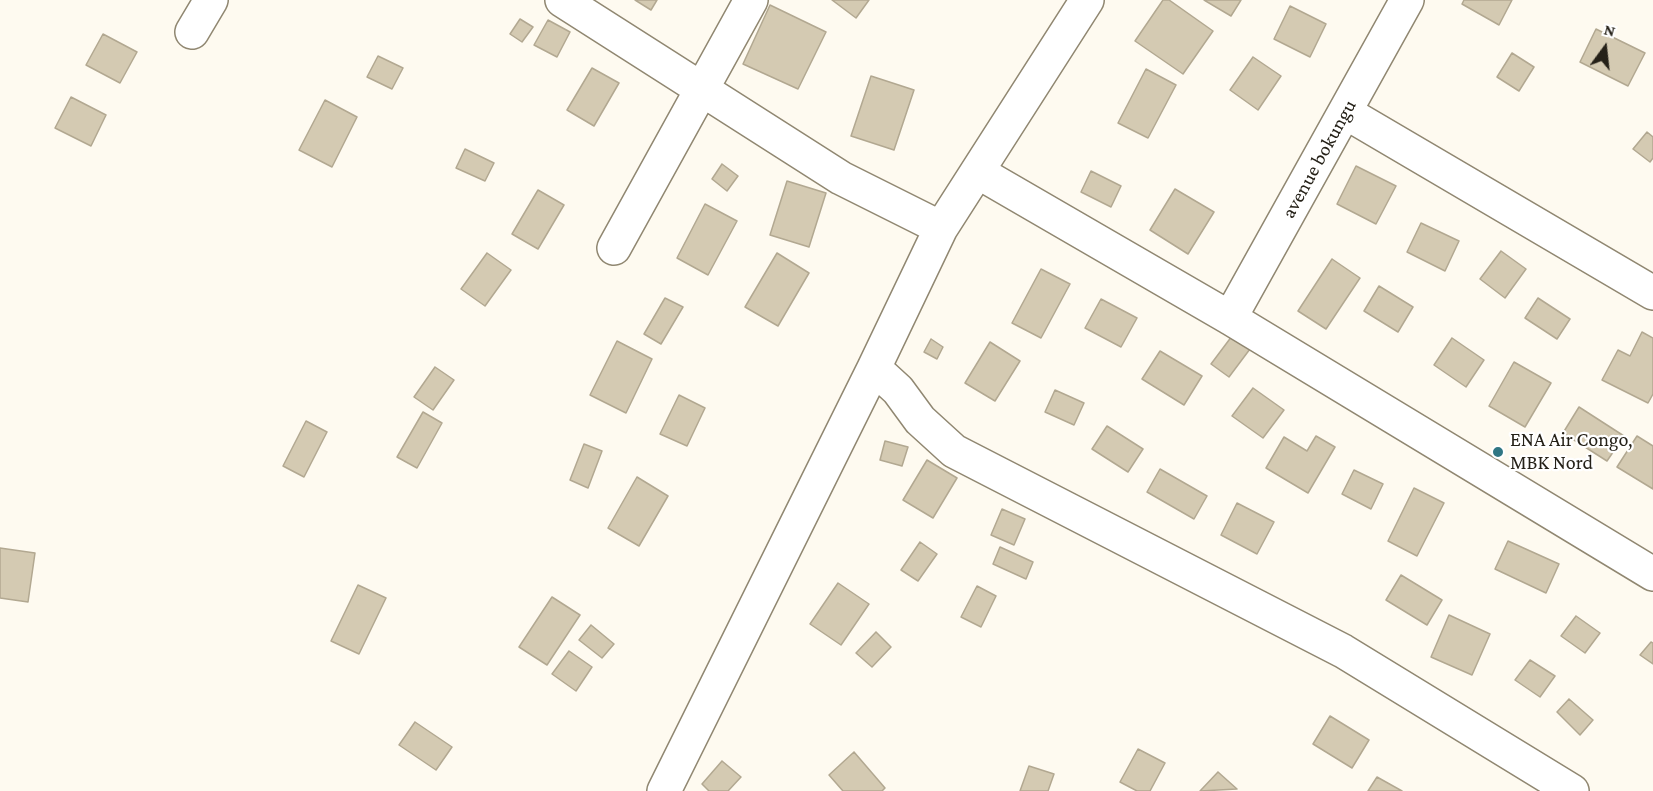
<!DOCTYPE html>
<html>
<head>
<meta charset="utf-8">
<style>
	body { margin:0 }
	#map { position:relative; width:1653px; height:791px; overflow:hidden; background:#fefaf0; font-family:"Crimson Pro",serif }
	canvas { display:block }
	.north { position:absolute; left:1575px; top:18px; width:60px; height:60px; -webkit-text-stroke:4px #fff; paint-order:stroke; rotate:15deg; font-size:16px; font-weight:700; line-height:24px; text-align:center; color:#252118 }
	.north::after { content:''; display:block; margin:auto; width:21px; height:27px; background:#252118; clip-path:polygon(50% 0,100% 100%,50% 72%,0 100%) }
</style>
</head>
<body>
<div id="map">
<canvas width="1653" height="791"></canvas>
<div class="north">N</div>
</div>
<script>
const context = document.querySelector('canvas').getContext('2d');
context.lineJoin = 'round';
function paint(path, color) { context.fillStyle = color; context.fill(path, 'evenodd'); }
const toPath = rows => new Path2D(rows.map(r => 'M' + r).join(''));
function strokePath(path, color, width, dash) { context.strokeStyle = color; context.lineWidth = width; context.lineCap = dash ? 'butt' : 'round'; context.setLineDash(dash || []); context.stroke(path); }
function write(font, color, halo, rows, align = 'center') {
  context.font = font + ' "Crimson Pro",serif'; context.lineWidth = 4.5; context.setLineDash([]); context.textBaseline = 'middle'; context.strokeStyle = halo; context.fillStyle = color; for (const [text, x, y, turn = 0] of rows) {
    context.save(); context.translate(x, y); context.rotate((+turn || 0) * Math.PI / 180); context.textAlign = isNaN(turn) ? turn : align; if (halo) context.strokeText(text, 0, 0); context.fillText(text, 0, 0); context.restore();
  }
}
const building = toPath([
	[635,0,657,0,651,10,635,0],
	[832,0,869,0,856,18,832,0],
	[1163,0,1169,0,1213,31,1183,74,1135,41,1163,0],
	[1204,0,1241,0,1231,16,1204,0],
	[1464,0,1512,0,1499,25,1462,4,1464,0],
	[770,5,826,32,798,89,743,64,770,5],
	[1290,6,1326,24,1310,57,1274,39,1290,6],
	[520,19,533,27,522,42,510,34,520,19],
	[548,20,570,32,557,57,534,45,548,20],
	[1596,29,1645,53,1628,86,1580,62,1596,29],
	[103,34,137,52,120,83,86,65,103,34],
	[1512,53,1534,67,1519,91,1497,77,1512,53],
	[378,56,403,68,392,89,367,77,378,56],
	[1253,57,1281,76,1258,110,1230,90,1253,57],
	[592,68,619,83,594,126,567,110,592,68],
	[1146,69,1176,85,1148,138,1118,123,1146,69],
	[871,76,914,90,894,150,851,136,871,76],
	[71,97,106,115,91,146,55,128,71,97],
	[325,100,357,117,332,167,299,150,325,100],
	[1647,132,1653,137,1653,158,1650,162,1633,149,1647,132],
	[465,149,494,163,485,181,456,168,465,149],
	[722,164,738,176,727,191,712,179,722,164],
	[1356,166,1396,186,1376,224,1337,204,1356,166],
	[1091,171,1121,186,1111,207,1081,192,1091,171],
	[787,181,826,193,809,247,770,235,787,181],
	[1175,189,1214,212,1188,254,1150,230,1175,189],
	[538,190,564,205,538,249,512,234,538,190],
	[705,204,737,221,708,275,677,258,705,204],
	[1421,223,1459,241,1445,271,1407,252,1421,223],
	[1501,251,1526,269,1505,298,1480,279,1501,251],
	[487,253,511,270,485,306,461,289,487,253],
	[777,253,809,273,778,326,745,307,777,253],
	[1332,259,1360,278,1326,329,1298,311,1332,259],
	[1041,269,1070,284,1041,338,1012,323,1041,269],
	[1379,286,1413,307,1398,332,1364,311,1379,286],
	[665,298,683,307,661,344,644,334,665,298],
	[1538,298,1570,319,1557,339,1525,318,1538,298],
	[1101,299,1137,318,1121,347,1085,328,1101,299],
	[1642,332,1653,338,1653,394,1648,403,1602,380,1618,350,1630,356,1642,332],
	[1232,336,1250,349,1229,377,1211,364,1232,336],
	[1452,338,1484,360,1466,387,1434,365,1452,338],
	[931,339,943,347,937,359,924,352,931,339],
	[617,341,652,359,626,413,590,395,617,341],
	[990,342,1020,361,995,401,965,383,990,342],
	[1160,351,1202,376,1184,405,1142,379,1160,351],
	[1514,362,1551,383,1525,427,1489,406,1514,362],
	[435,367,454,380,433,410,414,397,435,367],
	[1253,388,1284,410,1263,438,1232,416,1253,388],
	[1055,390,1084,403,1074,425,1045,412,1055,390],
	[679,395,705,408,687,446,660,434,679,395],
	[1579,407,1624,436,1607,461,1563,433,1579,407],
	[423,412,442,423,417,468,397,457,423,412],
	[306,421,327,432,304,477,283,466,306,421],
	[1107,426,1143,449,1128,472,1092,449,1107,426],
	[1316,436,1335,447,1308,493,1266,468,1284,437,1307,451,1316,436],
	[1637,436,1653,446,1653,489,1617,467,1637,436],
	[885,441,908,447,902,466,880,460,885,441],
	[584,444,602,451,588,488,570,480,584,444],
	[927,460,957,478,933,518,903,500,927,460],
	[1160,469,1207,496,1194,519,1147,492,1160,469],
	[1354,470,1383,484,1371,509,1342,494,1354,470],
	[637,477,668,496,639,546,608,528,637,477],
	[1414,488,1444,503,1417,556,1388,541,1414,488],
	[1237,503,1274,522,1257,554,1221,535,1237,503],
	[1002,509,1025,519,1014,545,991,535,1002,509],
	[1508,541,1559,564,1546,593,1495,569,1508,541],
	[920,542,937,554,918,581,901,570,920,542],
	[1000,547,1033,562,1026,579,993,564,1000,547],
	[0,548,35,553,28,602,0,598,0,548],
	[1401,575,1442,600,1427,625,1386,600,1401,575],
	[838,583,869,604,841,645,810,624,838,583],
	[358,585,386,598,359,654,331,641,358,585],
	[977,586,996,596,981,627,961,617,977,586],
	[552,597,580,615,547,665,519,647,552,597],
	[1449,615,1490,634,1472,675,1431,657,1449,615],
	[1576,616,1600,633,1585,653,1561,636,1576,616],
	[591,625,614,644,602,658,579,640,591,625],
	[876,632,891,647,872,667,856,653,876,632],
	[1651,642,1653,643,1653,664,1640,655,1651,642],
	[569,651,592,667,576,691,552,674,569,651],
	[1530,660,1555,676,1540,697,1515,680,1530,660],
	[1569,699,1593,720,1580,735,1557,712,1569,699],
	[1330,716,1369,740,1352,768,1313,744,1330,716],
	[415,722,452,747,436,770,399,745,415,722],
	[1138,749,1165,763,1150,791,1137,791,1120,782,1138,749],
	[854,752,885,788,882,791,843,791,829,775,854,752],
	[722,761,741,777,728,791,709,791,702,784,722,761],
	[1029,766,1054,774,1048,791,1020,791,1029,766],
	[1218,772,1237,789,1200,791,1218,772],
	[1377,777,1402,791,1368,791,1377,777]
]);
const minor = toPath([
	[562,0,841,178,941,228],
	[192,32,211,0],
	[1345,112,1653,293],
	[978,172,1230,318,1653,574],
	[614,248,751,0],
	[1230,318,1407,0],
	[874,368,898,390,920,420,954,451,1343,651,1572,791],
	[664,791,874,368,941,228,1087,0]
]);
const markers = [
	[1498,452,6,"#307683"]
];
const streetNames = [
	["avenue bokungu",1319,159,-61]
];
const poiNames = [
	["ENA Air Congo,",1510,440],
	["MBK Nord",1510,463]
];
paint(building, '#d4cab2');
strokePath(building, '#b2a891', 1.5);
strokePath(minor, '#908771', 36);
strokePath(minor, '#fff', 33);
for (const [x, y, r, color] of markers) { const dot = new Path2D(); dot.arc(x, y, r, 0, 2 * Math.PI); context.fillStyle = color; context.fill(dot); strokePath(dot, '#fff', 2); }
write('20px', '#252118', '#fff', streetNames);
write('20px', '#252118', '#fff', poiNames, 'left');
</script>
</body>
</html>
